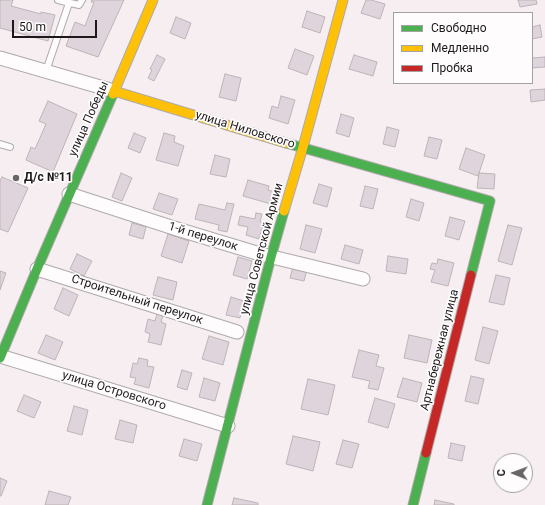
<!DOCTYPE html>
<html>
<head>
<meta charset="utf-8">
<style>
	body { margin:0 }
	#map { position:relative; width:545px; height:505px; overflow:hidden; background:#f6eef0; font-family:Roboto,sans-serif }
	canvas { display:block }
	.legend { position:absolute; left:393px; top:12px; width:140px; height:72px; box-sizing:border-box; background:#fefcfc; border:1px solid #a4a1a2; margin:0; padding:5px 7px; list-style:none; font-size:12px; color:#1d191a }
	.legend li { display:flex; align-items:center; gap:8px; height:20px }
	.legend b { width:20px; border:1px solid #a4a1a2 }
	.north { position:absolute; left:493px; top:453px; width:40px; height:40px; box-sizing:border-box; background:#fefcfc; border:1px solid #a4a1a2; border-radius:50%; rotate:271deg; font-size:11px; font-weight:700; line-height:16px; text-align:center; color:#1d191a }
	.north::after { content:''; display:block; margin:auto; width:14px; height:18px; background:#696465; clip-path:polygon(50% 0,100% 100%,50% 72%,0 100%) }
	.scale { position:absolute; left:12px; top:20px; width:85px; height:18px; box-sizing:border-box; border:2px solid #1d191a; border-top:0; padding-left:5px; font-size:12px; line-height:14px; white-space:nowrap; color:#1d191a; -webkit-text-stroke:3px #fefcfc; paint-order:stroke }
</style>
</head>
<body>
<div id="map">
<canvas width="545" height="505"></canvas>
<ul class="legend">
<li><b style="height:5px;background:#4caf50"></b>Свободно</li>
<li><b style="height:5px;background:#ffc107"></b>Медленно</li>
<li><b style="height:5px;background:#c62828"></b>Пробка</li>
</ul>
<div class="north">С</div>
<div class="scale">50 m</div>
</div>
<script>
const context = document.querySelector('canvas').getContext('2d');
context.lineJoin = 'round';
function paint(path, color) { context.fillStyle = color; context.fill(path, 'evenodd'); }
const toPath = rows => new Path2D(rows.map(r => 'M' + r).join(''));
function strokePath(path, color, width, dash) { context.strokeStyle = color; context.lineWidth = width; context.lineCap = dash ? 'butt' : 'round'; context.setLineDash(dash || []); context.stroke(path); }
function write(font, color, halo, rows, align = 'center') {
  context.font = font + ' Roboto,sans-serif'; context.lineWidth = 3.5; context.setLineDash([]); context.textBaseline = 'middle'; context.strokeStyle = halo; context.fillStyle = color; for (const [text, x, y, turn = 0] of rows) {
    context.save(); context.translate(x, y); context.rotate((+turn || 0) * Math.PI / 180); context.textAlign = isNaN(turn) ? turn : align; if (halo) context.strokeText(text, 0, 0); context.fillText(text, 0, 0); context.restore();
  }
}
const building = toPath([
	[0,0,13,0,11,6,41,14,41,12,55,15,48,41,0,28,0,0],
	[92,0,124,0,98,57,66,46,75,22,85,26,94,2,91,2,92,0],
	[366,0,371,0,385,4,380,19,361,13,366,0],
	[518,0,536,0,537,4,520,7,518,0],
	[307,11,325,17,320,33,302,27,307,11],
	[176,17,191,23,185,39,170,33,176,17],
	[540,25,542,37,532,39,532,27,540,25],
	[295,49,314,56,307,75,288,68,295,49],
	[157,55,165,59,154,81,148,78,152,70,150,69,157,55],
	[354,55,377,62,373,76,349,69,354,55],
	[545,57,545,67,532,68,532,58,545,57],
	[225,74,241,78,236,101,219,97,225,74],
	[545,89,545,100,531,102,530,90,545,89],
	[281,96,295,100,288,124,269,118,272,106,278,108,281,96],
	[48,101,77,114,53,172,26,160,31,147,35,149,46,124,39,121,48,101],
	[341,114,354,118,349,137,336,133,341,114],
	[387,127,399,130,395,147,383,144,387,127],
	[134,133,146,138,140,153,128,148,134,133],
	[164,133,175,136,174,142,184,146,178,166,156,160,164,133],
	[429,137,442,140,437,159,424,156,429,137],
	[466,148,485,155,478,176,459,169,466,148],
	[215,155,230,159,226,177,210,174,215,155],
	[121,173,132,178,122,201,112,197,121,173],
	[479,173,495,174,494,189,477,188,479,173],
	[2,177,28,188,8,232,0,229,0,181,2,177],
	[248,180,269,186,268,190,275,192,271,204,243,196,248,180],
	[319,184,332,188,327,207,313,203,319,184],
	[365,186,378,189,373,209,360,206,365,186],
	[159,193,178,199,172,215,153,209,159,193],
	[411,199,424,203,419,221,406,217,411,199],
	[227,203,234,204,227,232,218,230,219,225,195,219,199,204,225,210,227,203],
	[256,213,262,214,260,222,264,223,259,239,246,235,248,227,238,225,240,216,255,219,256,213],
	[450,217,465,221,459,240,445,236,450,217],
	[132,223,146,227,143,239,129,235,132,223],
	[306,225,322,229,315,253,300,249,306,225],
	[508,225,522,228,512,265,498,261,508,225],
	[168,234,189,241,182,263,161,256,168,234],
	[345,245,363,250,359,264,341,259,345,245],
	[77,254,92,261,84,276,70,269,77,254],
	[388,256,408,259,406,274,386,271,388,256],
	[238,257,252,261,247,279,233,275,238,257],
	[438,259,454,263,448,286,431,282,435,270,430,269,432,263,437,264,438,259],
	[294,263,308,266,304,281,290,278,294,263],
	[0,271,6,273,0,290,0,271],
	[496,275,510,278,504,305,489,302,496,275],
	[158,277,177,282,173,300,153,295,158,277],
	[63,288,78,295,69,316,54,309,63,288],
	[231,297,244,301,240,318,226,315,231,297],
	[157,314,163,315,161,322,166,324,161,345,148,342,150,334,145,332,148,319,155,321,157,314],
	[483,327,498,331,489,364,475,360,483,327],
	[46,335,63,342,55,360,38,353,46,335],
	[409,335,432,340,427,363,404,358,409,335],
	[209,336,229,342,223,365,202,359,209,336],
	[359,350,379,355,376,366,384,368,378,390,368,388,370,381,352,377,359,350],
	[139,358,148,360,147,366,154,367,149,388,134,384,136,378,130,377,133,363,137,364,139,358],
	[182,370,192,373,187,390,177,387,182,370],
	[471,376,484,379,478,404,465,401,471,376],
	[204,378,220,383,215,401,199,397,204,378],
	[403,378,422,383,417,402,397,397,403,378],
	[308,379,335,385,328,415,301,409,308,379],
	[24,395,41,402,34,418,17,411,24,395],
	[375,398,395,404,388,428,368,422,375,398],
	[74,406,88,410,82,435,67,431,74,406],
	[120,420,137,425,133,443,115,439,120,420],
	[293,436,320,442,313,471,286,464,293,436],
	[184,439,202,444,197,461,179,456,184,439],
	[343,440,359,444,352,468,336,464,343,440],
	[451,443,465,446,462,461,448,458,451,443],
	[0,478,7,481,1,496,0,496,0,478],
	[49,491,71,497,68,505,45,505,49,491],
	[234,498,258,503,258,505,232,505,234,498],
	[435,500,454,504,454,505,434,505,435,500]
]);
const lane = toPath([
	[58,0,79,5,82,0],
	[46,71,69,3],
	[0,144,10,147]
]);
const street = toPath([
	[0,58,114,91],
	[69,194,177,229,260,254,363,279],
	[37,269,237,332],
	[0,356,228,426]
]);
const fast = toPath([
	[286,143,490,201,471,275],
	[0,358,37,269,113,94],
	[207,505,271,257,284,211],
	[413,505,426,453]
]);
const slow = toPath([
	[114,91,286,143],
	[113,94,153,0],
	[284,211,303,147,343,0]
]);
const jam = toPath([
	[426,453,471,275]
]);
const markers = [
	[16,178,4,"#696465"]
];
const streetNames = [
	["улица Победы",89,119,-66],
	["улица Ниловского",245,130,17],
	["1-й переулок",203,237,17],
	["улица Советской Армии",262,249,-75],
	["Строительный переулок",137,300,18],
	["Артнабережная улица",440,350,-76],
	["улица Островского",114,391,17]
];
const poiNames = [
	["Д/с №11",24,178]
];
paint(building, '#e0d4dc');
strokePath(building, '#bab5b7', 1);
strokePath(lane, '#afa9ab', 8);
strokePath(street, '#afa9ab', 15);
strokePath(fast, '#afa9ab', 11);
strokePath(slow, '#afa9ab', 11);
strokePath(jam, '#afa9ab', 11);
strokePath(lane, '#fefcfd', 6);
strokePath(street, '#fefcfd', 13);
strokePath(fast, '#4caf50', 9);
strokePath(slow, '#ffc107', 9);
strokePath(jam, '#c62828', 9);
for (const [x, y, r, color] of markers) { const dot = new Path2D(); dot.arc(x, y, r, 0, 2 * Math.PI); context.fillStyle = color; context.fill(dot); strokePath(dot, '#fefcfc', 1.5); }
write('12px', '#1d191a', '#fefcfc', streetNames);
write('bold 12px', '#1d191a', '#fefcfc', poiNames, 'left');
</script>
</body>
</html>
